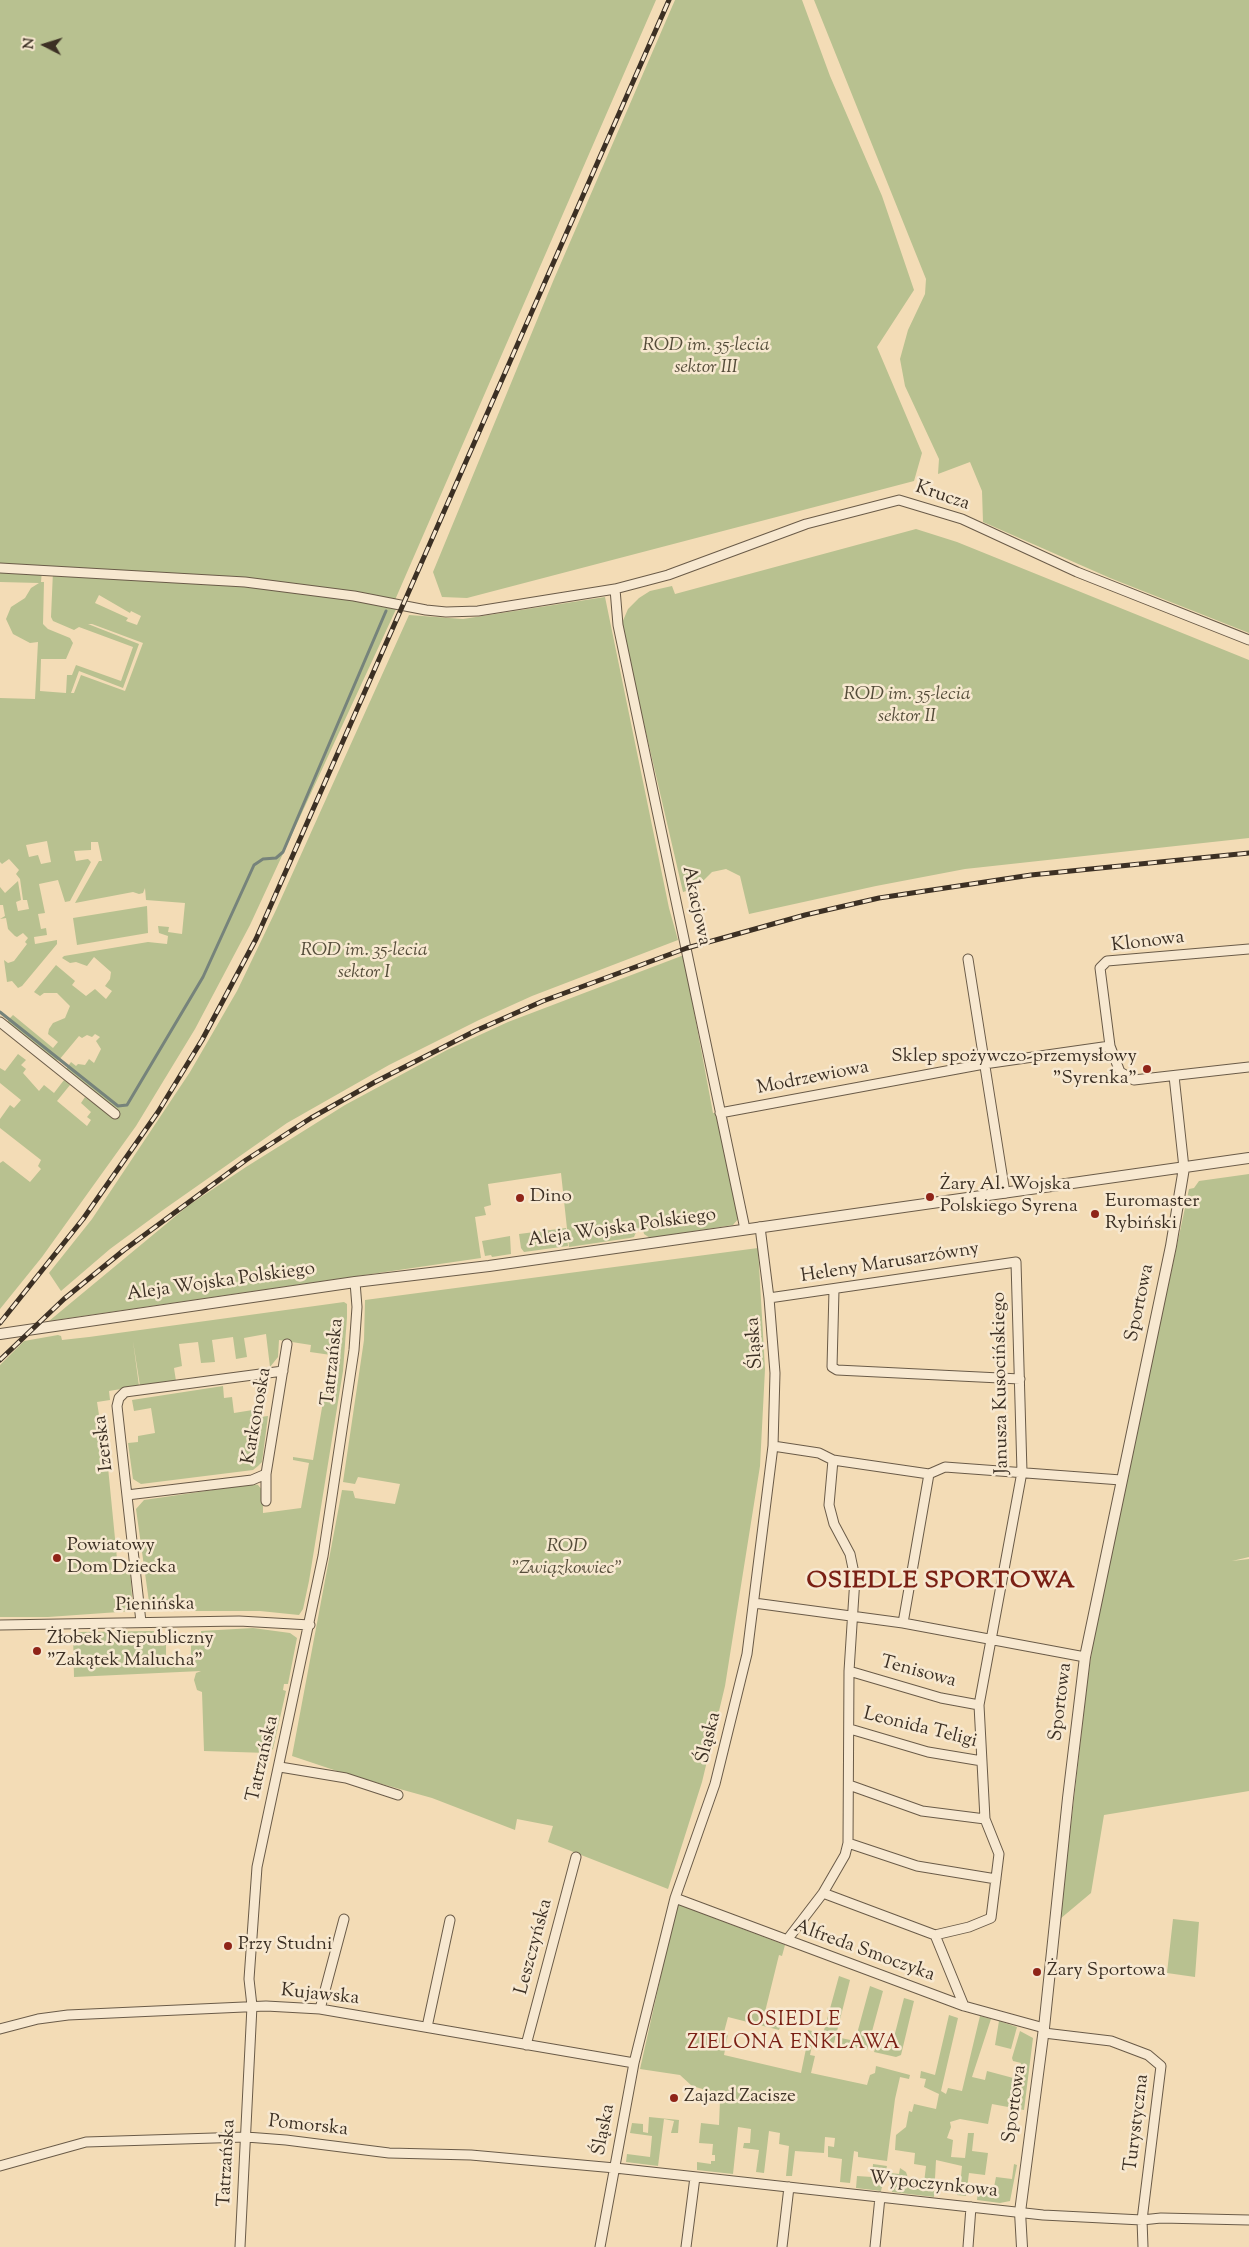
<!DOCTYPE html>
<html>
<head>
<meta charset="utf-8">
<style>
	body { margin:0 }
	#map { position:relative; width:1249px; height:2247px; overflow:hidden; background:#f3dcb6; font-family:"Sorts Mill Goudy",serif }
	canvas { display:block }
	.north { position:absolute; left:20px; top:20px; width:50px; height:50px; -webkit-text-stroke:4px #f7e8d0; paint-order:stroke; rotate:275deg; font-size:14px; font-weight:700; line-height:20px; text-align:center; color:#3c3024 }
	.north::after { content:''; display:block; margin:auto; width:18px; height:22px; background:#3c3024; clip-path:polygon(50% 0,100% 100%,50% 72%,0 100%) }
</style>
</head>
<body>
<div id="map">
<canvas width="1249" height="2247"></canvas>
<div class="north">N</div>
</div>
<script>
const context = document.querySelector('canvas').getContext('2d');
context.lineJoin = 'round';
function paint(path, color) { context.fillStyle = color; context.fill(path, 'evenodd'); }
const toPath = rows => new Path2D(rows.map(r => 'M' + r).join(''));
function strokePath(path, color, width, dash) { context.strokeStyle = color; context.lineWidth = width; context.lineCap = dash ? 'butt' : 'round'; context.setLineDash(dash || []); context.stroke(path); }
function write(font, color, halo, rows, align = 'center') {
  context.font = font + ' "Sorts Mill Goudy",serif'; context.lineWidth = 5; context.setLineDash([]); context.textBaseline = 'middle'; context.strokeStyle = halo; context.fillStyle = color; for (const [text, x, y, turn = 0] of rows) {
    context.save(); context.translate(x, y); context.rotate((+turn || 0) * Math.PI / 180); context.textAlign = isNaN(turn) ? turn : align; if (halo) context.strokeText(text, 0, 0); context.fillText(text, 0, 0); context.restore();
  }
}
const green = toPath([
	[0,0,656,0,395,600,398,605,250,925,195,1029,136,1126,42,1257,0,1309,0,1163,3,1161,30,1182,41,1169,38,1166,41,1160,0,1128,0,1119,10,1105,14,1108,21,1100,0,1083,0,1068,5,1071,18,1054,26,1060,21,1065,26,1069,23,1073,39,1091,44,1085,54,1093,64,1080,70,1085,57,1101,87,1126,91,1120,87,1117,91,1112,81,1103,85,1097,92,1102,97,1096,66,1071,66,1069,71,1062,76,1066,78,1064,85,1065,89,1059,94,1063,101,1049,96,1041,100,1037,95,1034,92,1037,87,1035,82,1038,79,1036,59,1060,54,1061,8,1023,8,1020,13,1015,53,1048,58,1042,48,1034,49,1029,53,1023,65,1018,70,1006,57,993,44,993,40,996,34,992,56,965,75,981,72,985,86,996,95,989,106,999,112,991,105,986,110,979,111,972,94,957,87,966,76,962,70,963,62,958,64,956,148,942,167,944,168,936,159,933,158,926,169,927,168,932,182,934,185,903,146,900,145,888,143,893,139,894,133,892,75,903,99,861,102,861,98,842,91,842,91,850,74,851,76,861,88,859,91,862,70,901,65,902,58,880,39,884,45,913,38,914,41,929,46,928,47,935,34,937,35,944,57,940,57,944,22,986,18,988,12,981,7,982,4,960,8,963,14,961,27,944,25,942,28,938,23,933,17,937,15,936,8,929,6,918,0,919,5,916,3,905,0,905,0,887,5,893,18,881,21,900,16,902,18,911,29,909,27,900,23,900,20,879,16,874,19,870,9,859,2,864,0,862,0,698,35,699,38,642,30,643,13,634,6,619,11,607,25,598,31,588,39,583,0,582],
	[42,570,53,571,51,617,53,621,74,630,79,627,133,647,121,681,76,665,72,675,67,675,66,693,40,691,41,659,66,659,73,643,70,638,48,629,43,624,44,582,41,582],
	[99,595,130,613,131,611,141,616,137,625,126,621,128,618,95,603],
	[88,624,92,624,143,643,125,691,81,675,74,693,71,693,79,671,123,688,139,644],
	[47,841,51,862,41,864,38,855,29,857,26,845],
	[675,0,802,0,830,76,882,196,914,290,877,347,922,453,914,481,467,598,442,597,433,572,554,279],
	[814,0,1249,0,1249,633,1110,578,983,522,982,491,970,462,938,474,939,459,905,386,900,359,908,330,925,294,926,279],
	[916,529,957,542,1249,660,1249,838,965,869,876,886,749,914,740,876,726,869,712,872,696,888,683,892,628,655,622,623,628,609,639,598,650,591,672,586,675,594],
	[605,597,669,908,678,940,532,996,479,1020,389,1065,287,1123,163,1210,110,1249,61,1291,49,1273,92,1219,190,1072,237,991,276,910,409,615,463,619],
	[147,906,148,933,77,945,73,918],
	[684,955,694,1000,692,1001,713,1113,717,1113,739,1218,733,1225,650,1238,644,1234,643,1229,637,1230,634,1237,630,1238,569,1247,561,1173,488,1184,491,1205,484,1207,486,1215,475,1217,481,1258,49,1321,189,1205,246,1167,345,1105,447,1050,508,1022],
	[1249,1174,1249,1557,1232,1561,1249,1559,1249,1791,1104,1815,1091,1893,1060,1919,1088,1677,1096,1624,1189,1189,1194,1188,1199,1181],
	[566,1228,568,1246,524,1252,521,1248,519,1234],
	[510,1236,511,1254,492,1257,491,1255,485,1256,482,1241],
	[758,1248,765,1369,760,1466,725,1686,702,1782,668,1889,548,1842,553,1826,517,1819,515,1830,432,1798,346,1774,292,1756,342,1490,353,1491,355,1498,395,1504,400,1484,358,1477,355,1484,343,1482,364,1340,365,1300],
	[344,1302,347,1304,347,1317,343,1371,309,1581,303,1609,299,1615,260,1611,152,1611,150,1609,136,1509,144,1500,254,1484,258,1485,263,1491,263,1513,301,1508,309,1463,293,1460,293,1457,313,1460,331,1355,310,1352,311,1345,279,1340,278,1357,270,1367,266,1334,244,1338,247,1357,236,1359,233,1337,212,1340,215,1362,201,1363,198,1342,179,1344,182,1366,174,1368,176,1381,140,1386,133,1341,139,1386,109,1391,110,1400,97,1402,104,1447,106,1447,118,1569,130,1568,133,1611,48,1617,0,1617,0,1365,24,1341,58,1335,61,1336,62,1340,89,1337],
	[223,1386,224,1398,232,1397,234,1413,259,1409,260,1417,268,1416,262,1462,258,1466,253,1470,141,1484,133,1479,128,1443,138,1442,138,1436,155,1433,151,1408,134,1411,132,1400],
	[253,1628,290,1633,297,1638,288,1684,284,1684,283,1690,286,1691,273,1749,268,1753,204,1751,202,1692,197,1690,194,1680,196,1673,201,1671,74,1677,73,1632,154,1631,154,1646,166,1645,166,1659,191,1659,191,1639,201,1638,201,1631],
	[677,1904,785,1945,782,1956,779,1955,763,2020,781,2025,779,2030,728,2017,724,2032,728,2034,724,2055,801,2073,807,2044,812,2045,810,2055,815,2056,811,2073,867,2085,870,2075,875,2073,876,2066,910,2075,909,2079,900,2077,895,2099,887,2161,858,2157,858,2152,854,2151,850,2183,840,2182,842,2159,828,2157,828,2146,834,2147,835,2138,825,2137,824,2153,795,2151,792,2176,786,2176,789,2146,779,2144,780,2133,769,2131,764,2173,756,2172,759,2150,743,2148,744,2143,750,2143,751,2129,738,2127,733,2174,697,2170,697,2162,711,2164,711,2161,715,2161,715,2155,712,2155,713,2144,699,2143,701,2123,719,2125,720,2100,712,2098,713,2092,692,2086,680,2075,640,2069],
	[1173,1919,1199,1922,1195,1977,1167,1973],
	[839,1976,850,1980,834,2043,806,2036,808,2030,823,2034],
	[870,1986,883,1991,867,2050,840,2044,841,2038,855,2041],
	[904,1998,914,2001,901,2055,896,2057,874,2052,876,2046,891,2049],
	[949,2015,958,2018,941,2091,946,2094,948,2088,962,2091,980,2016,991,2019,972,2077,985,2080,987,2071,1017,2079,1021,2063,1013,2061,1012,2058,1020,2031,1033,2038,1024,2110,992,2104,988,2124,960,2119,950,2122,951,2127,947,2138,953,2140,951,2157,965,2158,968,2133,974,2133,972,2151,988,2153,985,2175,969,2173,966,2196,957,2195,958,2187,960,2187,962,2166,936,2160,934,2197,892,2192,891,2173,899,2174,900,2168,906,2172,909,2181,924,2183,926,2166,914,2164,915,2153,895,2150,896,2135,906,2127,909,2111,912,2112,914,2104,936,2109,939,2094,924,2087,926,2079,920,2078,921,2071,935,2075],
	[999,2021,1017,2027,1011,2049,995,2045],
	[649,2117,679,2120,678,2133,671,2133,674,2121,664,2119,658,2166,626,2162,627,2154,650,2157,652,2136,630,2133,632,2123,643,2124,643,2132,648,2133],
	[873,2164,887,2166,881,2191,856,2188,857,2176,872,2177],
	[1014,2164,1017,2165,1010,2201,1000,2203,977,2200,978,2190,993,2192,996,2177,1012,2179]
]);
const stream = toPath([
	[0,1012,118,1106,127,1105,203,977,254,865,263,859,276,858,283,852,386,611]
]);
const minor = toPath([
	[0,568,245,582,354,596,426,610,446,612,478,611,615,589,668,575,806,524,899,500,962,519,1077,572,1249,640],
	[615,589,618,625,745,1229],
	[968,959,1005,1193],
	[0,1022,115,1114],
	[1110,1046,1100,968,1107,961,1249,949],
	[1174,1076,1184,1168],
	[720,1113,984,1064,1110,1046,1120,1072,1134,1080,1249,1067],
	[834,1290,832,1367,837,1370,1020,1379],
	[769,1298,1016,1262,1022,1472,979,1705,985,1819,999,1854,991,1918,969,1927,935,1935,823,1893],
	[773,1446,819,1453,833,1460,929,1474,945,1467,1121,1480],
	[127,1495,252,1480,266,1474,287,1344],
	[266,1501,266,1474],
	[754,1603,903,1623,1085,1657],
	[141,1622,117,1406,119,1398,125,1392,140,1390,283,1371],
	[903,1623,929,1474],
	[0,1625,239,1621,310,1625],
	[849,1671,941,1698,979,1705],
	[850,1729,928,1752,982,1761],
	[280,1767,346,1778,398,1795],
	[849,1785,922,1811,985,1819],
	[848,1843,917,1866,996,1879],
	[675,1898,964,2006,1044,2028],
	[935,1935,964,2006],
	[787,1940,823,1893,845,1855,848,1843,849,1671,855,1578,850,1554,834,1524,829,1505,833,1460],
	[320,2009,344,1919],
	[427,2027,450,1920],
	[0,2029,38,2019,68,2015,266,2006,320,2009,634,2063],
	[1044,2033,1111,2041,1148,2055,1161,2066,1142,2220,1143,2247],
	[526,2045,576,1857],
	[0,2166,86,2142,246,2137,286,2140,389,2153,471,2155,615,2168,1043,2215,1142,2220,1161,2218,1249,2220],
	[240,2247,252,2006,249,1979,257,1867,323,1556,354,1350,357,1307,355,1282],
	[600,2247,634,2063,675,1898,715,1784,747,1654,773,1446,775,1373,769,1298,760,1227],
	[686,2247,695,2177],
	[782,2247,789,2187],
	[875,2247,880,2197],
	[968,2247,971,2207]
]);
const tertiary = toPath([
	[0,1334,355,1282,489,1266,1249,1158],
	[1022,2247,1020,2212,1044,2028,1068,1798,1085,1657,1171,1246,1184,1168]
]);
const rail = toPath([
	[0,1323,83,1219,158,1112,202,1040,256,939,669,0],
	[0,1360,64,1299,124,1250,246,1160,311,1118,375,1082,475,1031,543,1001,687,948,805,915,879,898,1031,875,1249,853]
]);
const markers = [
	[1147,1069,5,"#8f2418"],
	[930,1197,5,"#8f2418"],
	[520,1198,5,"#8f2418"],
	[1095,1214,5,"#8f2418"],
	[57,1558,5,"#8f2418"],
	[37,1651,5,"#8f2418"],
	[228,1946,5,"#8f2418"],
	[1037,1972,5,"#8f2418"],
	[674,2098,5,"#8f2418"]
];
const parkNames = [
	["ROD im. 35-lecia",706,347],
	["sektor III",706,369],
	["ROD im. 35-lecia",907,696],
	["sektor II",907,718],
	["ROD im. 35-lecia",364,952],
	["sektor I",364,974],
	["ROD",567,1548],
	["\"Związkowiec\"",567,1570]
];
const streetNames = [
	["Krucza",942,497,19],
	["Akacjowa",695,906,78],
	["Klonowa",1148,943,-7],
	["Modrzewiowa",813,1079,-11],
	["Aleja Wojska Polskiego",622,1229,-8],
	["Heleny Marusarzówny",890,1264,-9],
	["Aleja Wojska Polskiego",221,1283,-8],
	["Sportowa",1141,1303,-78],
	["Śląska",756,1343,-94],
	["Tatrzańska",334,1362,-84],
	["Janusza Kusocińskiego",1002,1383,-91],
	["Karkonoska",258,1416,-80],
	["Izerska",105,1443,-97],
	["Pienińska",155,1606,-1],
	["Tenisowa",918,1673,15],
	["Sportowa",1062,1702,-83],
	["Leonida Teligi",920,1729,14],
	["Śląska",710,1738,-76],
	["Tatrzańska",264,1759,-77],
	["Leszczyńska",535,1947,-75],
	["Alfreda Smoczyka",864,1952,20],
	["Kujawska",320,1996,6],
	["Sportowa",1016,2104,-82],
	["Turystyczna",1138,2123,-83],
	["Pomorska",308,2127,6],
	["Śląska",605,2130,-79],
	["Tatrzańska",228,2163,-87],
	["Wypoczynkowa",933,2186,6]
];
const poiNames = [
	["Sklep spożywczo-przemysłowy",1137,1058,"right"],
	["\"Syrenka\"",1137,1080,"right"],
	["Żary Al. Wojska",940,1186],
	["Polskiego Syrena",940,1208],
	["Dino",530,1198],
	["Euromaster",1105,1203],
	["Rybiński",1105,1225],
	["Powiatowy",67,1547],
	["Dom Dziecka",67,1569],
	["Żłobek Niepubliczny",47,1640],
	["\"Zakątek Malucha\"",47,1662],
	["Przy Studni",238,1946],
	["Żary Sportowa",1047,1972],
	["Zajazd Zacisze",684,2098]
];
const neighbourhoodNames = [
	["OSIEDLE",794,2022],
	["ZIELONA ENKLAWA",794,2045]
];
const districtNames = [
	["OSIEDLE SPORTOWA",941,1583]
];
paint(green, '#b8c190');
strokePath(stream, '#76837b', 3);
strokePath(minor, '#6a5b48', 11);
strokePath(tertiary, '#6a5b48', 12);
strokePath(minor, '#f7e8d0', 9);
strokePath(tertiary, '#f7e8d0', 10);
strokePath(rail, '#3c3024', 5);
strokePath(rail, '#f7e8d0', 3, [9]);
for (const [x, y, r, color] of markers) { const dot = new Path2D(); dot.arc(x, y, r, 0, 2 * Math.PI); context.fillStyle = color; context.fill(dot); strokePath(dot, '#f7e8d0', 2); }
write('italic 19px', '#554d3a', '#f7e8d0', parkNames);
write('19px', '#3c3024', '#f7e8d0', streetNames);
write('19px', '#3c3024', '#f7e8d0', poiNames, 'left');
context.letterSpacing = '1px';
write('20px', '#7a1f14', '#f7e8d0', neighbourhoodNames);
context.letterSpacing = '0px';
context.letterSpacing = '1px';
write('bold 24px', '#7a1f14', '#f7e8d0', districtNames);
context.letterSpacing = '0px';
</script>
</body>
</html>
